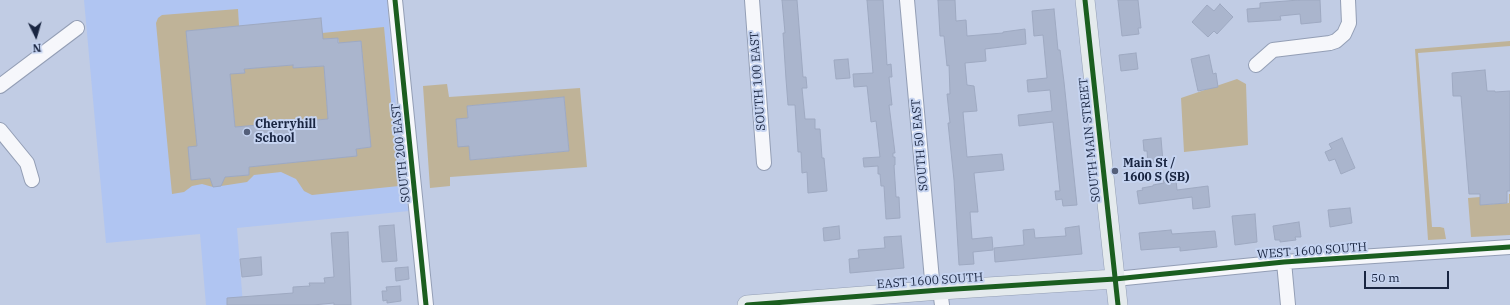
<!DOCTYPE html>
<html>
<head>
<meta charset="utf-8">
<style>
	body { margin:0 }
	#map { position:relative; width:1510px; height:305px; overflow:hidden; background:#c1cce4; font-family:"IBM Plex Serif",serif }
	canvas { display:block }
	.north { position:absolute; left:16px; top:16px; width:40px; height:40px; -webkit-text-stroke:3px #c6d4f1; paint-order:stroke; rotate:175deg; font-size:11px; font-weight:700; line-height:16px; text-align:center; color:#192541 }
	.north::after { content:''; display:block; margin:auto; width:14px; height:18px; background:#192541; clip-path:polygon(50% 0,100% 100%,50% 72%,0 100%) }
	.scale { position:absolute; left:1364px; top:271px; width:85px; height:18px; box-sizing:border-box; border:2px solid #192541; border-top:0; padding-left:5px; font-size:12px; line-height:14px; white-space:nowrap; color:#192541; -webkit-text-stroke:3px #c6d4f1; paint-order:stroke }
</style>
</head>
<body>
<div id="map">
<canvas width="1510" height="305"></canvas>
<div class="north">N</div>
<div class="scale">50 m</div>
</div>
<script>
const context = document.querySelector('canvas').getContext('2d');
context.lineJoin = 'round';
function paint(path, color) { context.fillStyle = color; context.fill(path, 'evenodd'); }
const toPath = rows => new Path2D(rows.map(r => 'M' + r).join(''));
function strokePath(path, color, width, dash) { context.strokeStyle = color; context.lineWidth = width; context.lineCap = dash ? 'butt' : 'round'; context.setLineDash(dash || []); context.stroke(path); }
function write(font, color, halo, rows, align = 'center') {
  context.font = font + ' "IBM Plex Serif",serif'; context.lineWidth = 4; context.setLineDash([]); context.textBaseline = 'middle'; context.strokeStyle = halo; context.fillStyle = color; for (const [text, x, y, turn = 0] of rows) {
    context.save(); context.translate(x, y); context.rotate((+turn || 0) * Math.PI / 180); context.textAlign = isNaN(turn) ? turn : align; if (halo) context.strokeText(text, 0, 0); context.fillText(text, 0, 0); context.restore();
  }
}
const built = toPath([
	[84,0,387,0,403,191,409,211,237,228,243,305,206,305,200,234,106,243]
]);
const green = toPath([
	[238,9,239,26,186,31,197,146,191,180,210,178,213,187,202,184,192,186,184,192,172,194,156,23,158,18,162,15],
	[384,27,399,186,312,195,304,191,296,179,281,172,254,175,247,182,221,186,225,177,249,175,249,167,356,156,356,149,371,147,361,41,339,43,338,38,323,39,322,33],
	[1510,41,1510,46,1418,53,1432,227,1440,227,1444,228,1446,239,1428,240,1415,49],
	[293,65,294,68,324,66,328,119,235,127,230,74,244,73,244,69],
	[1237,79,1246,84,1248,145,1184,152,1181,98],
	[447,84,449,97,580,88,587,167,450,177,450,186,430,188,423,86],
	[564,97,569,151,470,160,469,146,458,146,456,120,468,118,467,106],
	[1509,194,1510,194,1510,235,1471,237,1468,198,1480,197,1481,205,1509,203]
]);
const building = toPath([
	[782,0,797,0,803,77,806,77,807,88,802,88,805,119,815,119,815,129,820,129,822,158,824,158,827,191,808,193,807,172,802,173,801,152,798,152,795,105,788,105,786,79,783,33,785,33,782,0],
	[867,0,883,0,887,65,891,64,892,77,889,77,892,105,889,105,895,153,893,153,893,157,895,157,895,165,894,165,896,197,899,197,900,218,886,219,884,186,881,186,880,174,878,174,878,166,864,167,863,158,880,157,876,121,871,122,867,86,854,87,853,74,873,73,867,0],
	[938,0,955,0,956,21,966,20,967,36,1003,33,1003,32,1025,29,1026,44,985,49,986,61,965,63,967,85,974,86,977,111,963,112,967,157,1002,154,1004,170,974,173,978,212,970,212,972,239,992,237,993,250,973,252,974,264,959,265,954,180,948,123,950,123,947,94,950,94,949,65,947,66,944,36,940,36,938,0],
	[1118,0,1138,0,1141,28,1138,28,1139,34,1122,36,1118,0],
	[1299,0,1320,0,1321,22,1301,24,1300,14,1280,16,1281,20,1248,22,1247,9,1260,8,1260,3,1299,0],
	[1220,4,1233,17,1217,34,1214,31,1208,37,1192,22,1207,5,1214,11,1220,4],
	[1054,9,1058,50,1060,50,1064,82,1077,205,1063,206,1062,199,1056,200,1055,191,1060,191,1053,122,1019,126,1018,115,1052,111,1050,90,1028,92,1027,80,1047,78,1043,35,1034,36,1032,11,1054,9],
	[321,18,323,39,338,38,338,43,361,41,371,147,356,149,357,156,249,167,249,175,225,177,221,186,213,187,210,178,191,180,188,147,197,146,186,31,321,18],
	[293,65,293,68,324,66,328,119,235,127,230,74,245,73,244,69,293,65],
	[1136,53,1138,69,1121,71,1119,55,1136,53],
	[1209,55,1213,74,1216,73,1218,87,1198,91,1191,59,1209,55],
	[848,59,850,78,836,79,834,60,848,59],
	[1485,70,1487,91,1495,91,1495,92,1510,91,1510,191,1507,191,1507,203,1480,205,1480,194,1469,194,1461,96,1453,96,1452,73,1485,70],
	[564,97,569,151,470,160,469,146,458,147,456,119,468,118,467,106,564,97],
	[1161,138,1163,162,1148,163,1147,151,1144,151,1143,140,1161,138],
	[1342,138,1355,168,1341,174,1335,159,1329,161,1325,152,1332,149,1329,144,1342,138],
	[1176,179,1177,190,1208,186,1210,207,1193,209,1192,197,1139,204,1137,191,1143,190,1142,188,1153,186,1153,185,1164,183,1163,180,1176,179],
	[1350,208,1352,223,1330,227,1328,210,1350,208],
	[1255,214,1257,242,1235,245,1232,216,1255,214],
	[1299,222,1301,237,1295,237,1296,240,1280,242,1280,240,1275,240,1273,226,1299,222],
	[394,225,397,261,382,262,379,226,394,225],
	[839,226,840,239,824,241,823,228,839,226],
	[1079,226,1082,254,995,262,994,248,1024,245,1023,230,1034,229,1035,238,1066,236,1065,228,1079,226],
	[1171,230,1172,234,1215,231,1217,247,1180,251,1180,247,1141,250,1139,233,1171,230],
	[348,232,351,305,334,305,334,303,313,305,227,305,227,298,293,293,293,287,310,286,309,283,325,283,324,278,334,277,331,233,348,232],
	[901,236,904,268,850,273,849,259,859,258,858,250,885,248,884,237,901,236],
	[261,257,262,275,242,277,240,259,261,257],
	[408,267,409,279,396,281,395,268,408,267],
	[400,286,401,301,387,303,387,300,383,301,382,291,387,291,386,287,400,286]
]);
const street = toPath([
	[395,0,426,305],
	[752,0,764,163],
	[907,0,933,291],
	[1256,65,1273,50,1330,43,1336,41,1344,34,1349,23,1348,0],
	[0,86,77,28],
	[0,130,27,163,32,180],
	[1284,262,1288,305],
	[1115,279,1284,262,1510,247],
	[940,290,942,305]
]);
const secondary = toPath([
	[1085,0,1118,305],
	[747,305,940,290,1115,279]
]);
const cycleway = toPath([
	[395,0,426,305],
	[1085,0,1118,305],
	[747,305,940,290,1115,279,1284,262,1510,247]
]);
const markers = [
	[247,132,4,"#545f7a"],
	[1115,171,4,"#545f7a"]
];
const streetNames = [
	["SOUTH 100 EAST",758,81,-94],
	["SOUTH MAIN STREET",1090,140,-96],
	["SOUTH 50 EAST",920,145,-95],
	["SOUTH 200 EAST",401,153,-96],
	["WEST 1600 SOUTH",1312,251,-4],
	["EAST 1600 SOUTH",930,281,-4]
];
const poiNames = [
	["Cherryhill",255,125],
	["School",255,139],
	["Main St /",1123,164],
	["1600 S (SB)",1123,178]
];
paint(built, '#b0c5f2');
paint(green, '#bfb398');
paint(building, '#aab5cd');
strokePath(building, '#9ea9c1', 1);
strokePath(street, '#939eb5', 16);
strokePath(secondary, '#939eb5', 20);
strokePath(street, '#f6f7fb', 14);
strokePath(secondary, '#e4eaed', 19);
strokePath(cycleway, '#1b5e20', 5);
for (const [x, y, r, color] of markers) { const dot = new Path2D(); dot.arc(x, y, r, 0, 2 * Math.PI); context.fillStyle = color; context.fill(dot); strokePath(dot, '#c6d4f1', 1.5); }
write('12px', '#192541', '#c6d4f1', streetNames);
write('bold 12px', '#192541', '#c6d4f1', poiNames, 'left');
</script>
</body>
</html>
